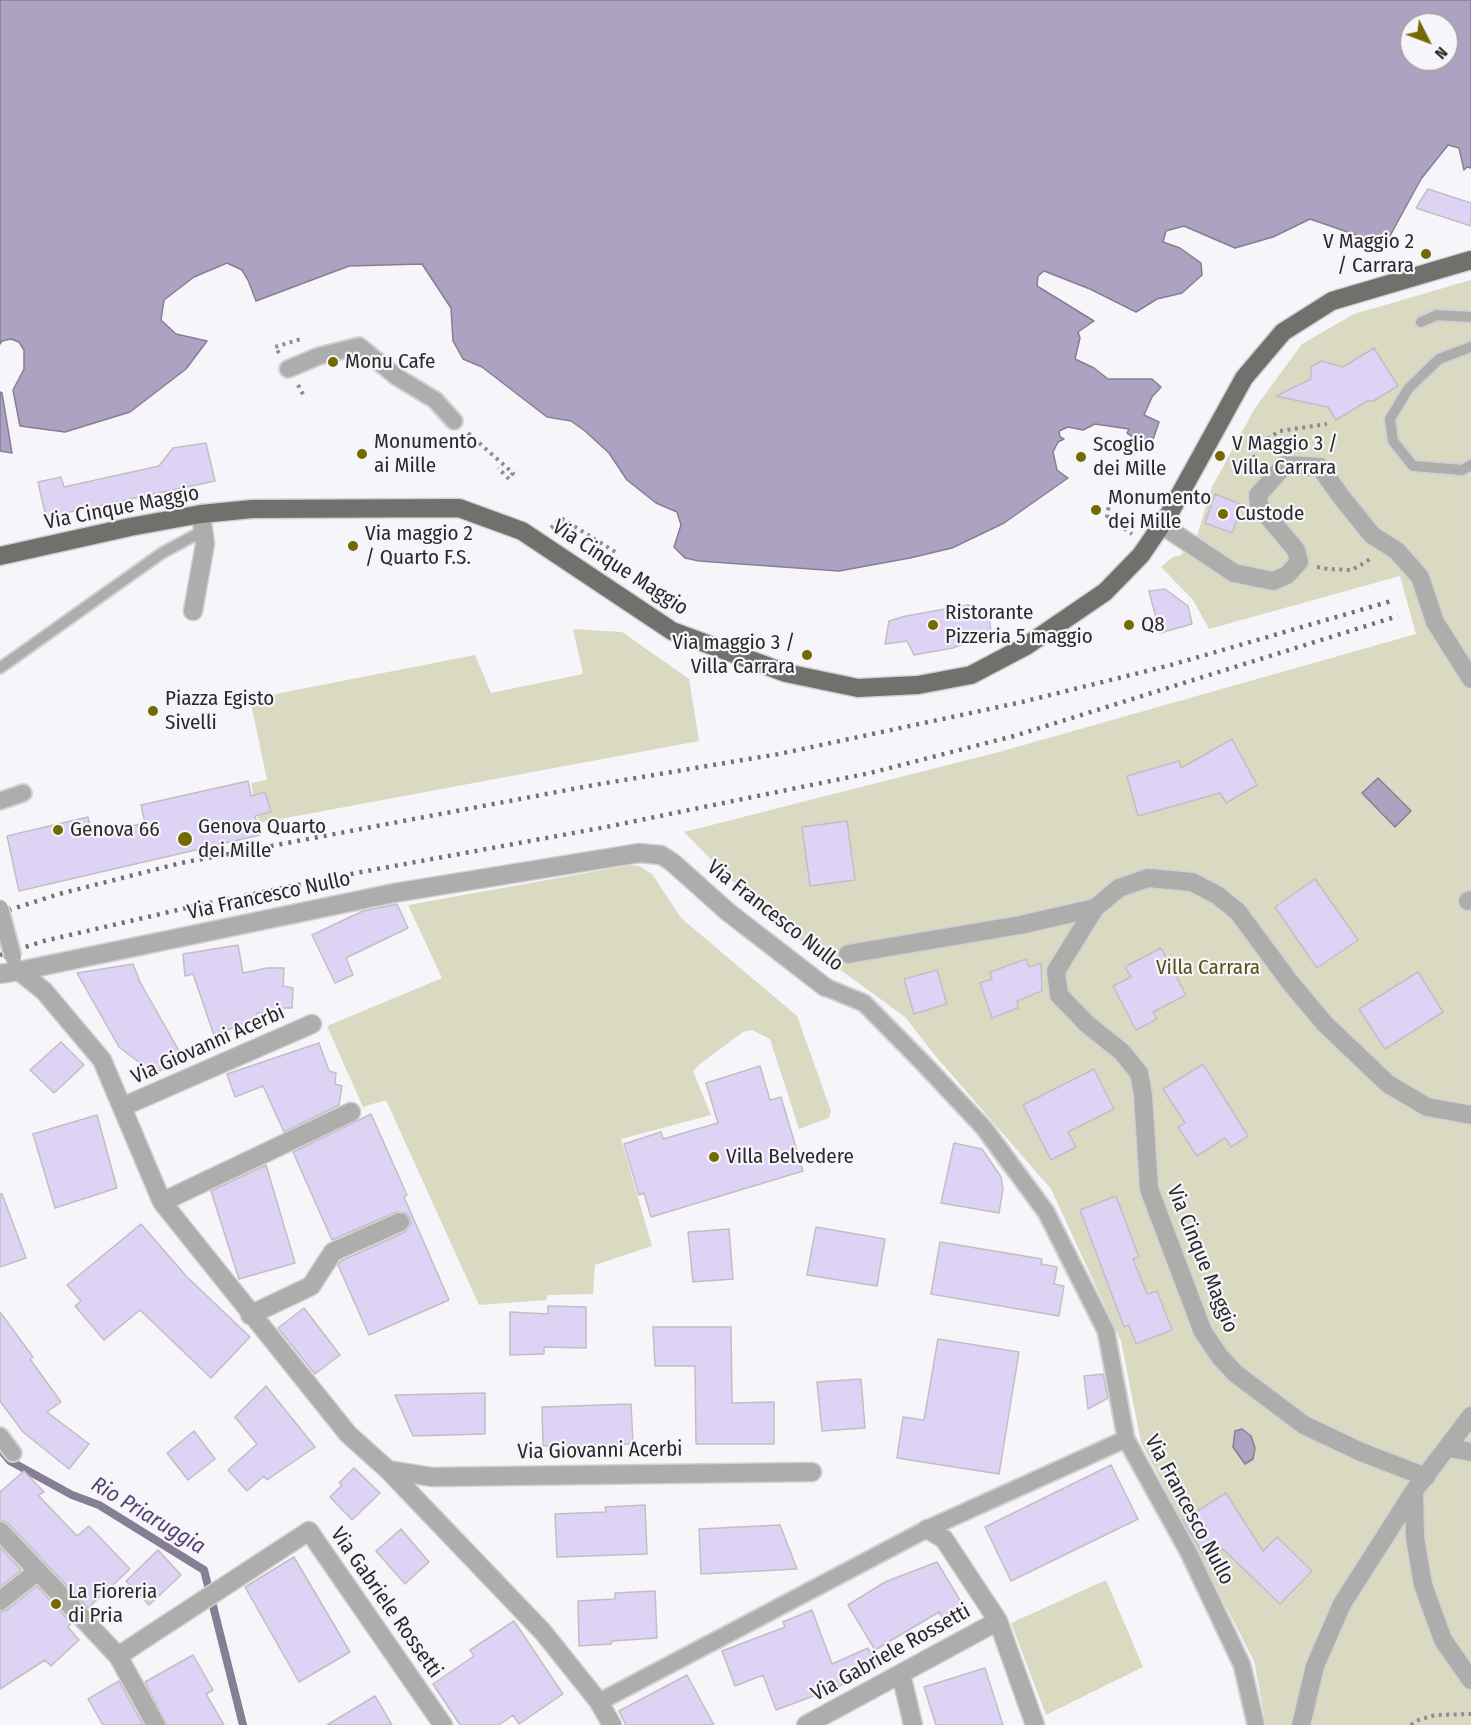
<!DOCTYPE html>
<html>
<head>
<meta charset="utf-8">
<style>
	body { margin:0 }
	#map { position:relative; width:1471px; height:1725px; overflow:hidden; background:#f6f5f9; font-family:"Fira Sans Condensed",sans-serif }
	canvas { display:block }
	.north { position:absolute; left:1399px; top:12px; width:60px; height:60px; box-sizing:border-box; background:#f6f5f9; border:2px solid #a4a3a7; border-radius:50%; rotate:132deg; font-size:16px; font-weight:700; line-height:24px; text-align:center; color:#2a292b }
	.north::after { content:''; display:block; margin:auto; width:21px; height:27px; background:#736a02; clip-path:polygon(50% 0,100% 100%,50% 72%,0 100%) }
</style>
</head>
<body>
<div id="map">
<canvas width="1471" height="1725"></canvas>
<div class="north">N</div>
</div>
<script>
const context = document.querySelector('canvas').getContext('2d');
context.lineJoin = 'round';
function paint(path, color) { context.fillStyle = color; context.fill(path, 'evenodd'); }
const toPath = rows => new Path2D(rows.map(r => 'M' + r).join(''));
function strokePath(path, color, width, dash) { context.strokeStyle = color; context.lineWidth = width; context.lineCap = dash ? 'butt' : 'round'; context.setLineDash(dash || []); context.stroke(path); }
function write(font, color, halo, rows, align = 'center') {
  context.font = font + ' "Fira Sans Condensed",sans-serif'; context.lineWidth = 4.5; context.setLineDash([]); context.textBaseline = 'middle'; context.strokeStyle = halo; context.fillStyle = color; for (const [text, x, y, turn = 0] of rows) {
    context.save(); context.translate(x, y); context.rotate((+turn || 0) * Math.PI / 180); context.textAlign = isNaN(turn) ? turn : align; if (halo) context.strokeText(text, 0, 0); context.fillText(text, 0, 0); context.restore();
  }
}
const green = toPath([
	[1471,280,1471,1725,1266,1725,1254,1661,1141,1442,1121,1341,1051,1189,933,1053,905,1017,768,917,684,832,999,752,1416,634,1400,576,1209,629,1193,600,1161,567,1173,557,1180,556,1197,536,1212,487,1255,408,1302,344,1354,314],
	[573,629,622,632,689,679,699,741,259,823,251,783,267,780,250,699,475,655,491,693,583,674],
	[630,865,639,866,652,874,681,918,797,1016,831,1111,829,1118,799,1129,770,1039,752,1030,743,1032,700,1064,693,1071,711,1115,621,1139,652,1246,595,1265,593,1294,548,1295,546,1300,479,1305,386,1100,363,1107,327,1026,442,978,408,905],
	[1106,1580,1143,1667,1046,1715,1011,1623]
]);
const water = toPath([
	[0,0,1471,0,1471,168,1467,167,1464,170,1459,148,1448,145,1421,179,1385,245,1310,219,1273,237,1235,248,1184,226,1166,231,1163,242,1180,248,1201,263,1202,275,1182,293,1157,299,1136,312,1090,289,1044,271,1038,276,1037,286,1094,321,1078,332,1080,338,1075,359,1094,368,1108,379,1152,379,1161,387,1152,397,1144,415,1159,422,1150,448,1127,433,1129,429,1095,424,1083,430,1068,427,1059,431,1060,437,1064,439,1058,442,1053,452,1057,470,1068,478,1004,523,952,548,910,558,839,571,699,561,685,558,674,547,681,525,677,512,656,503,627,480,609,453,585,431,571,421,547,417,482,367,463,359,453,341,451,308,422,264,349,266,256,301,248,280,242,270,227,263,194,277,164,300,161,320,176,334,207,341,186,369,130,412,65,432,20,426,13,390,24,369,24,350,19,342,11,339,2,341,0,344,0,0],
	[1411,24,1447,24,1447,60,1411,60,1411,24],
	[0,392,2,393,12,453,0,451,0,392],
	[1378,778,1411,811,1395,827,1362,793,1378,778],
	[1242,1429,1251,1436,1255,1448,1253,1459,1245,1464,1233,1447,1235,1431,1242,1429]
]);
const stream = toPath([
	[4,1454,10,1461,72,1495,99,1505,204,1570,243,1725]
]);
const building = toPath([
	[1428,189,1471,203,1471,226,1416,208,1428,189],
	[1374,348,1398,386,1373,401,1367,401,1336,420,1328,407,1276,396,1311,379,1311,367,1321,361,1343,367,1374,348],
	[206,443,215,481,46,517,38,482,61,477,64,487,159,466,173,448,206,443],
	[1215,494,1242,505,1232,533,1205,523,1215,494],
	[1165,589,1188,606,1192,624,1160,633,1149,591,1165,589],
	[968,605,988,611,991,632,953,648,914,655,907,641,885,644,889,621,906,616,968,605],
	[1232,739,1257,785,1226,803,1220,793,1138,816,1127,776,1179,761,1181,768,1232,739],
	[248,781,251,796,265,792,271,812,255,816,260,835,19,891,7,836,88,817,92,835,145,823,141,805,248,781],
	[847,821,855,880,810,886,802,827,847,821],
	[1315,879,1358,940,1317,968,1275,907,1315,879],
	[397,904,408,928,346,958,353,975,335,983,312,935,363,911,397,904],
	[238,945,243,973,267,968,284,968,283,986,293,988,292,1008,279,1008,279,1012,256,1013,257,1019,214,1035,193,974,185,976,183,954,238,945],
	[1161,948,1186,995,1153,1012,1157,1019,1136,1030,1113,986,1131,977,1125,967,1161,948],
	[1026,959,1029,967,1041,963,1042,991,1017,1001,1018,1008,992,1018,980,983,992,979,990,972,1026,959],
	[133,964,140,982,183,1058,154,1074,119,1047,77,973,133,964],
	[937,970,947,1004,914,1014,904,979,937,970],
	[1418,972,1443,1012,1385,1049,1359,1009,1418,972],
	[61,1042,84,1065,54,1093,30,1070,61,1042],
	[319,1043,329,1071,336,1073,335,1084,342,1086,339,1105,284,1132,263,1086,235,1097,227,1074,319,1043],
	[1203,1064,1248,1136,1231,1147,1225,1138,1197,1156,1178,1127,1185,1123,1163,1089,1203,1064],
	[760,1066,770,1100,781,1097,803,1171,651,1217,644,1193,639,1195,624,1144,661,1132,663,1139,718,1123,706,1083,760,1066],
	[1094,1069,1114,1109,1068,1132,1076,1147,1051,1160,1023,1105,1094,1069],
	[371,1114,407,1195,404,1197,449,1300,369,1335,338,1265,341,1261,405,1232,411,1224,410,1218,406,1213,396,1212,332,1240,293,1152,371,1114],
	[97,1115,117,1188,55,1208,33,1134,97,1115],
	[954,1143,982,1149,1001,1177,1003,1189,999,1213,941,1203,954,1143],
	[266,1165,295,1263,239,1279,211,1191,266,1165],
	[0,1194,2,1194,26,1258,0,1267,0,1194],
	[1116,1196,1139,1257,1133,1259,1147,1294,1157,1291,1172,1330,1136,1344,1129,1325,1124,1327,1080,1210,1116,1196],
	[141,1224,187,1277,250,1337,211,1378,140,1310,104,1340,75,1306,81,1301,67,1285,141,1224],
	[816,1227,885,1239,877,1286,807,1275,816,1227],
	[729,1229,733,1279,693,1282,688,1232,729,1229],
	[940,1242,1042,1259,1041,1264,1057,1267,1054,1284,1064,1286,1059,1316,931,1294,940,1242],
	[548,1306,586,1307,586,1348,544,1347,544,1354,510,1355,510,1312,548,1314,548,1306],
	[304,1308,340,1355,315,1374,278,1328,304,1308],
	[0,1312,33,1357,30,1359,61,1402,47,1412,89,1444,69,1469,23,1432,0,1401,0,1312],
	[653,1327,731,1327,732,1403,774,1402,774,1444,696,1444,695,1366,655,1366,653,1327],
	[938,1339,1019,1352,999,1474,897,1458,903,1417,924,1420,938,1339],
	[1103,1374,1108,1398,1088,1409,1084,1376,1103,1374],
	[861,1379,865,1428,822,1431,817,1382,861,1379],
	[266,1386,315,1447,267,1480,264,1476,247,1491,228,1470,257,1444,235,1417,266,1386],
	[485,1393,485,1434,413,1436,395,1395,485,1393],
	[631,1404,633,1444,543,1446,542,1407,631,1404],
	[194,1431,215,1459,188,1480,167,1453,194,1431],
	[1111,1465,1138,1519,1011,1581,985,1527,1111,1465],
	[354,1468,380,1493,352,1520,330,1497,342,1485,339,1483,354,1468],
	[24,1471,44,1492,38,1495,77,1536,89,1526,130,1569,88,1608,8,1523,0,1520,0,1492,24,1471],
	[1226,1493,1263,1551,1277,1537,1312,1571,1280,1604,1223,1549,1206,1559,1183,1520,1226,1493],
	[645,1505,647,1554,557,1557,555,1514,606,1512,605,1507,645,1505],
	[780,1525,797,1569,701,1574,699,1529,780,1525],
	[401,1529,429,1562,405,1584,376,1551,401,1529],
	[0,1547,21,1570,0,1587,0,1547],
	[158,1550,181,1575,149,1605,126,1581,158,1550],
	[294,1557,350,1652,299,1682,245,1587,294,1557],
	[937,1562,964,1607,943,1620,939,1612,875,1650,848,1605,885,1582,937,1562],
	[37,1586,71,1623,68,1627,79,1640,51,1666,45,1660,0,1689,0,1612,7,1610,37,1586],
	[655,1591,657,1638,612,1641,611,1644,579,1646,578,1601,615,1599,615,1593,655,1591],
	[812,1610,832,1664,868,1648,878,1667,840,1686,776,1710,763,1675,735,1686,722,1651,785,1627,783,1622,812,1610],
	[514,1621,563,1694,519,1724,513,1715,499,1725,460,1725,433,1684,474,1656,470,1650,514,1621],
	[193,1655,213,1690,206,1694,224,1725,167,1725,145,1682,193,1655],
	[985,1668,1003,1725,936,1725,924,1687,985,1668],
	[687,1675,714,1725,626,1725,619,1711,687,1675],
	[119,1681,143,1725,103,1725,88,1699,119,1681],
	[375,1696,392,1725,327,1725,375,1696]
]);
const path = toPath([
	[279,353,275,347,301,339],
	[298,385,305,398],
	[468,433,513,473,509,479,498,468],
	[1257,465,1250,449,1280,431,1327,424],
	[1110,500,1107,516,1132,534],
	[551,528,561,518,617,553],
	[1317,567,1328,569,1352,570,1372,558],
	[1411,1725,1416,1721,1435,1715,1471,1714]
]);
const service = toPath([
	[1421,322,1437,315,1471,317],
	[1471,347,1439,359,1408,389,1390,419,1393,441,1413,466,1462,470,1471,465],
	[0,668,162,553,203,531]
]);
const pedestrian = toPath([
	[288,369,319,356,359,346,397,377,435,400,454,421],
	[0,801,23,793],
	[825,987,864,1003,925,1065,984,1128,1046,1212,1106,1331,1126,1439,1189,1553,1242,1665,1256,1725],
	[0,1436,13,1453],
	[599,1702,927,1529,1126,1439]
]);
const minor = toPath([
	[1162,525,1234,573,1273,581,1287,575,1299,562,1296,550,1259,506,1258,495,1285,465,1320,467,1342,498,1372,535,1397,551,1420,577,1435,622,1471,679],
	[193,611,205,544,201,514],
	[1468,901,1471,900],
	[848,954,1020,925,1095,908],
	[19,971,394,893,639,853,661,855,672,862,728,912,825,987],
	[0,974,19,971,44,991,102,1060,162,1202,348,1434,388,1470,432,1477,812,1472],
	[122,1107,312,1024],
	[162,1202,351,1112],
	[250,1315,311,1286,333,1252,400,1222],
	[1448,1448,1471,1452],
	[388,1470,543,1632,599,1702,612,1725],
	[1426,1477,1361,1452,1304,1425,1236,1374,1220,1357,1203,1332,1149,1189,1143,1095,1139,1073,1122,1052,1087,1024,1059,995,1056,971,1095,908,1119,888,1148,878,1192,882,1217,895,1238,912,1289,981,1325,1024,1388,1084,1427,1107,1471,1115],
	[1414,1491,1415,1538,1423,1585,1443,1640,1471,1680],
	[927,1529,944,1539,998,1621,1035,1725],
	[0,1531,118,1656,156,1725],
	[0,1601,38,1571],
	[118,1656,309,1531,443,1725],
	[901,1674,913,1725],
	[806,1725,998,1621],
	[1301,1725,1315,1666,1342,1604,1414,1491,1471,1416]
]);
const primary = toPath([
	[0,556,130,527,201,514,252,509,459,508,522,531,672,631,786,673,858,688,918,685,971,675,1026,646,1105,592,1141,555,1169,514,1244,378,1283,332,1332,301,1471,260]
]);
const rail = toPath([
	[0,913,59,894,181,863,594,785,779,754,1022,702,1171,665,1395,600],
	[0,955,44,941,195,906,356,873,606,827,870,773,1014,736,1398,616]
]);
const pedestrianBridge = toPath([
	[0,908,13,957]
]);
const markers = [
	[1426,254,6,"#736a02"],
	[333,362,6,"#736a02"],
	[362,454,6,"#736a02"],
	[1220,456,6,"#736a02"],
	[1081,457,6,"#736a02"],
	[1096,510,6,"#736a02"],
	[1223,514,6,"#736a02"],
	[353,546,6,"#736a02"],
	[933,625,6,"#736a02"],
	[1129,625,6,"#736a02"],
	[807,655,6,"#736a02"],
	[153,711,6,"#736a02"],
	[58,830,6,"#736a02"],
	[185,839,8,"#736a02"],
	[714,1157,6,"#736a02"],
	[56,1604,6,"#736a02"]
];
const poiNames = [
	["V Maggio 2",1414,242,"right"],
	["/ Carrara",1414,266,"right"],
	["Monu Cafe",345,362],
	["Monumento",374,442],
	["ai Mille",374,466],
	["V Maggio 3 /",1232,444],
	["Villa Carrara",1232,468],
	["Scoglio",1093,445],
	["dei Mille",1093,469],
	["Monumento",1108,498],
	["dei Mille",1108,522],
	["Custode",1235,514],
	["Via maggio 2",365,534],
	["/ Quarto F.S.",365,558],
	["Ristorante",945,613],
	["Pizzeria 5 maggio",945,637],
	["Q8",1141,625],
	["Via maggio 3 /",795,643,"right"],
	["Villa Carrara",795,667,"right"],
	["Piazza Egisto",165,699],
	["Sivelli",165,723],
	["Genova Quarto",198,827],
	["dei Mille",198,851],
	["Genova 66",70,830],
	["Villa Belvedere",726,1157],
	["La Fioreria",68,1592],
	["di Pria",68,1616]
];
const streetNames = [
	["Via Cinque Maggio",122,508,-11],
	["Via Cinque Maggio",620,568,33],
	["Via Francesco Nullo",269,896,-12],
	["Via Francesco Nullo",775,916,38],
	["Via Giovanni Acerbi",208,1045,-24],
	["Via Cinque Maggio",1202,1259,68],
	["Via Giovanni Acerbi",600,1451,-1],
	["Via Francesco Nullo",1189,1510,62],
	["Via Gabriele Rossetti",386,1603,55],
	["Via Gabriele Rossetti",891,1653,-29]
];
const parkNames = [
	["Villa Carrara",1208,968]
];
const waterNames = [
	["Rio Priaruggia",148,1516,31]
];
paint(green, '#dad9c2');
paint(water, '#aea2c3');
strokePath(water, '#867e95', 1.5);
strokePath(stream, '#867e95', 8);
paint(building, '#ded2f5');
strokePath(building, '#c0bfc3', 1.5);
strokePath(service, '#d1d0d4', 14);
strokePath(pedestrian, '#d1d0d4', 20);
strokePath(minor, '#d1d0d4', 21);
strokePath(primary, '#d1d0d4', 21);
strokePath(path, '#8d8c8f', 4, [3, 4.5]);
strokePath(service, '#adadab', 10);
strokePath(pedestrian, '#adadab', 16);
strokePath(minor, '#adadab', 18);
strokePath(primary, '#70706d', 18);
strokePath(rail, '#727173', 4.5, [3, 6]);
strokePath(pedestrianBridge, '#d1d0d4', 20, []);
strokePath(pedestrianBridge, '#adadab', 16);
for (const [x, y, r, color] of markers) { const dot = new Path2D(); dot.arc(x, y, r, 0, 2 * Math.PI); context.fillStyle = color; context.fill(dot); strokePath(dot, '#f6f5f9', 2); }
write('21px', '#2a292b', '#f6f5f9', poiNames, 'left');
write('21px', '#2a292b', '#f6f5f9', streetNames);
write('21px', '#575114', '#f6f5f9', parkNames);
write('italic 22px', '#564372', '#f6f5f9', waterNames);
</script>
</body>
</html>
